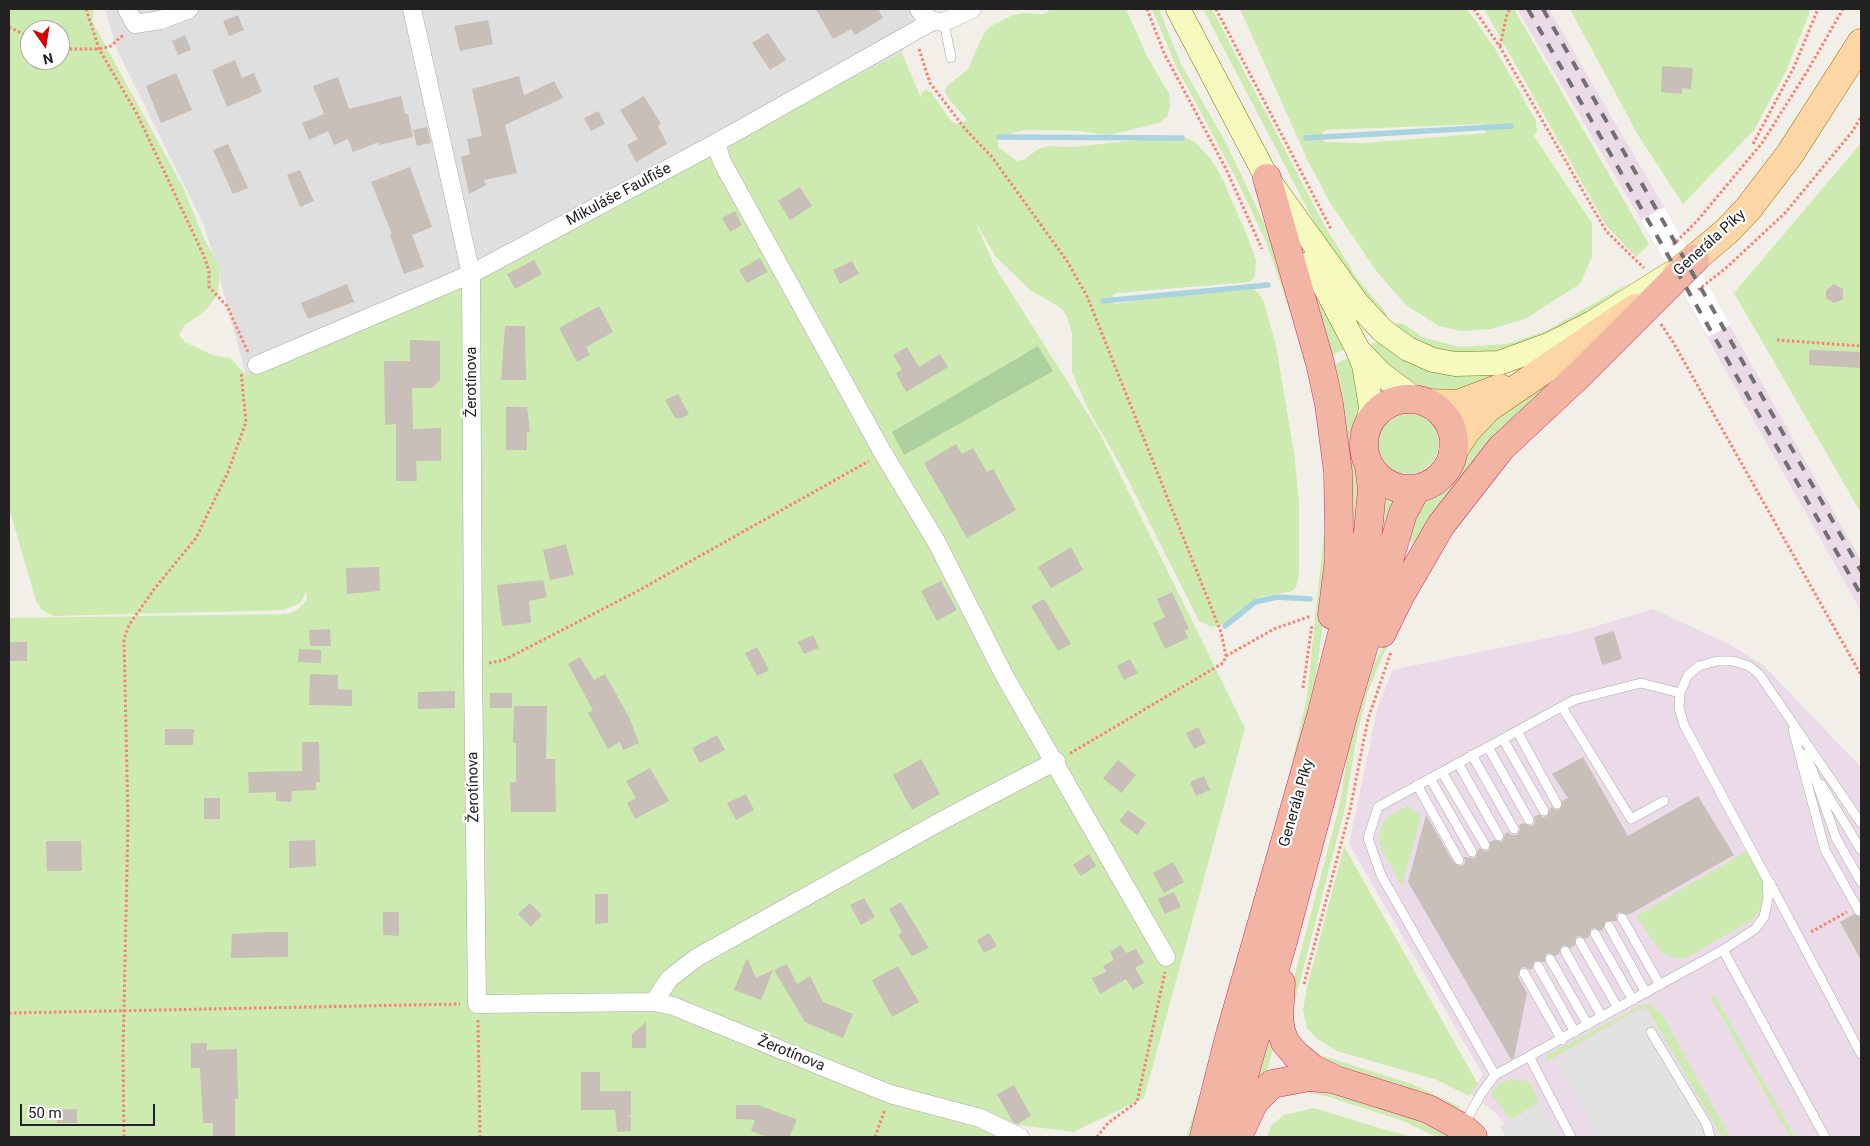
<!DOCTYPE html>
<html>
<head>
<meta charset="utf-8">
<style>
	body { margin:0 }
	#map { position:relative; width:1870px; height:1146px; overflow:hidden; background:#f2efe9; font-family:Roboto,sans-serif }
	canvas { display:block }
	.frame { position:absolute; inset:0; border:10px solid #222; pointer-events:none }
	.north { position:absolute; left:20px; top:20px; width:50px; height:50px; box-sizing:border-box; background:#fff; border:1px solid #a7a7a7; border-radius:50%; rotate:167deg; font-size:14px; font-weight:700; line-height:20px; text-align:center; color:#222 }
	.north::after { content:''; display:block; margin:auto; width:18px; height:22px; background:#d40000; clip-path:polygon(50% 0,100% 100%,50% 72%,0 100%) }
	.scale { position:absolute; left:20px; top:1104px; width:135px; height:22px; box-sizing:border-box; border:2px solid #222; border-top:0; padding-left:6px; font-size:15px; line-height:18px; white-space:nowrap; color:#222; -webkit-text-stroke:4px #fff; paint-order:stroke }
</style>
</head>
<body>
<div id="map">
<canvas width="1870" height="1146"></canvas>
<div class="frame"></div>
<div class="north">N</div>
<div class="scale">50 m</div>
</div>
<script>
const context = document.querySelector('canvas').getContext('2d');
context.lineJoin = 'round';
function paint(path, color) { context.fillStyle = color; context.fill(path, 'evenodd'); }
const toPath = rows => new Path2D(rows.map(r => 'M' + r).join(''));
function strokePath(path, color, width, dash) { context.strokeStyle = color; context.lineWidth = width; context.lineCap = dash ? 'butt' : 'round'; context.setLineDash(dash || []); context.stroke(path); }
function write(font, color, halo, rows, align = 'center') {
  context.font = font + ' Roboto,sans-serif'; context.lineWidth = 4.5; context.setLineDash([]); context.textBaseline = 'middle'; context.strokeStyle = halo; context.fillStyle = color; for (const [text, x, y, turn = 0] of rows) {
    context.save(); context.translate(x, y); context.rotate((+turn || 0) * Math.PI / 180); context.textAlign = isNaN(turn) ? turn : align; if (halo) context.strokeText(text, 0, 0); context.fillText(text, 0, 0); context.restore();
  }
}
const residential = toPath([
	[105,9,929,9,902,53,246,375,220,280,220,266,212,252,204,225,117,50]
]);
const industrial = toPath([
	[1517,9,1549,9,1664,207,1861,561,1861,611,1641,220],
	[1653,609,1727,643,1763,665,1861,767,1861,1137,1506,1137,1500,1127,1504,1123,1496,1113,1469,1093,1483,1075,1349,844,1377,710,1392,670,1577,632]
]);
const grass = toPath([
	[9,9,94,9,92,21,184,189,204,239,220,266,218,294,205,311,185,325,179,335,185,342,212,355,230,358,246,375,902,53,921,98,922,92,926,90,931,92,951,121,957,124,967,120,949,99,945,92,946,87,968,69,983,35,989,27,1013,15,1023,13,1041,14,1047,13,1050,9,1126,9,1147,56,1169,94,1170,107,1167,117,1159,123,1109,135,1081,131,1024,130,998,137,998,147,1017,161,1025,159,1038,149,1048,146,1072,147,1177,136,1187,138,1196,143,1211,159,1224,182,1248,238,1256,260,1255,276,1250,282,1117,293,1113,295,1112,300,1115,304,1188,292,1245,287,1255,290,1263,299,1276,346,1294,452,1299,501,1299,573,1297,585,1293,591,1260,597,1228,623,1212,627,1199,621,1122,468,1088,409,1072,372,1072,333,1067,316,1061,308,1030,290,995,256,975,221,995,267,1098,430,1245,728,1144,1098,1074,1132,1019,1125,1012,1137,9,1137,9,618,288,614,297,610,307,600,306,592,300,603,284,610,53,616,41,609,36,601,9,508],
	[30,30,60,30,60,60,30,60],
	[1152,9,1159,9,1181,64,1226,143,1275,246,1311,362,1304,363,1296,329,1266,242,1237,180,1176,66],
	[1203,9,1212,9,1322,221,1356,277,1387,314,1385,321,1336,259,1317,227],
	[1240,9,1467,9,1496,50,1536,121,1537,132,1534,136,1592,223,1592,257,1580,284,1525,319,1491,329,1461,331,1439,326,1406,305,1377,272,1329,201,1308,161],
	[1482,124,1486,133,1365,143,1325,142,1321,138,1322,133,1326,130],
	[1484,9,1514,9,1649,244,1636,257,1607,227],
	[1570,9,1811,9,1786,71,1754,130,1683,204,1638,135],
	[1861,143,1861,513,1734,293],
	[1307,278,1347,348,1330,356],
	[1631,282,1582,318,1542,340,1488,354,1446,352,1427,346,1393,325,1397,323,1404,324,1422,337,1459,347,1507,344,1546,331],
	[1379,339,1511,369,1493,380,1460,394,1427,391,1389,366,1370,346],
	[1350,357,1361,411,1353,439,1353,450,1360,467,1360,525,1348,524,1331,366],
	[1563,373,1417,545,1405,539,1424,497,1443,484,1453,474,1465,448,1486,420],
	'1377 443a31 31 0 1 1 62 0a31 31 0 1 1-62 0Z',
	[1381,491,1400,496,1386,533,1377,530],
	[1330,532,1321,640,1313,696,1193,1137,1186,1137,1202,1088,1290,772,1307,697,1324,533],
	[1429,573,1384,653,1367,694,1357,734,1345,808,1294,1004,1293,1021,1296,1029,1291,1032,1287,1004,1339,807,1350,740,1369,676,1398,614],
	[1408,807,1421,815,1402,886,1381,848,1379,838,1381,826,1387,817,1399,810],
	[1344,846,1478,1084,1469,1096,1437,1080,1337,1051,1317,1039,1307,1028,1303,1010,1307,987],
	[1747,851,1762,880,1764,895,1760,910,1752,920,1686,958,1673,958,1660,951,1636,916],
	[1711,994,1714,994,1795,1137,1790,1137,1711,998],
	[1643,1004,1650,1005,1662,1015,1730,1137,1722,1137,1648,1010,1643,1007,1544,1063,1547,1055],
	[1267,1029,1274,1044,1266,1077,1253,1087],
	[1300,1039,1320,1055,1412,1084,1461,1107,1453,1109,1322,1063],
	[1511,1079,1529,1081,1539,1102,1511,1120,1491,1094,1492,1091,1500,1083],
	[1295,1087,1340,1092,1411,1117,1449,1137,1437,1137,1403,1121,1329,1097,1306,1092,1285,1096,1282,1091],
	[1314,1108,1386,1130,1413,1137,1267,1137,1271,1126,1284,1115]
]);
const forest = toPath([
	[1038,346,1053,371,904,455,892,432]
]);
const parking = toPath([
	[1642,1010,1647,1012,1720,1137,1598,1137,1556,1060],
	[1540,1103,1560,1137,1509,1137,1503,1127]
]);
const pier = toPath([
	[1664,207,1730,325,1708,337,1641,220]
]);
const stream = toPath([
	[999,137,1182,138],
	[1306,138,1511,126],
	[1103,301,1268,285],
	[1225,626,1255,602,1277,597,1310,599]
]);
const building = toPath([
	[816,9,878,9,883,18,855,35,851,29,833,39],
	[238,15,244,30,229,36,223,21],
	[488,20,493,44,460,51,454,26],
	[768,33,786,60,770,70,752,43],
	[185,35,191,50,178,55,172,41],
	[235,60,242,78,254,73,262,92,227,107,212,70],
	[1662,66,1693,68,1691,89,1682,88,1682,94,1661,92],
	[176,73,192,110,161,123,146,86],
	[519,76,524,95,554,81,563,98,505,125,517,173,484,180,486,185,469,194,461,157,470,154,467,139,482,136,472,89],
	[338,77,349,109,401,96,405,114,408,114,413,137,379,145,379,142,353,152,348,139,334,145,328,131,309,140,302,123,324,114,313,86],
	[644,96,661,124,658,126,667,144,636,162,627,145,638,139,620,110],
	[598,111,605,124,591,131,584,118],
	[427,127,431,143,417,146,413,130],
	[228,144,248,188,233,194,213,150],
	[410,167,432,227,412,235,424,267,404,274,390,235,392,234,371,182],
	[300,170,314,201,300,207,287,175],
	[800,187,812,206,790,220,778,201],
	[735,211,742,225,730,232,722,218],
	[760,258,768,272,747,283,739,270],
	[534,260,542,274,515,289,507,274],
	[852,261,859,274,840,284,833,270],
	[347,284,354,302,308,319,301,303],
	[1834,284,1843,289,1843,299,1834,303,1826,298,1826,290],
	[599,306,613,332,586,347,590,355,577,362,559,328],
	[505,326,525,326,526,380,501,380],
	[410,340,440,341,440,380,432,388,412,388,413,429,441,428,441,461,416,461,417,481,396,481,396,424,385,425,384,361,410,361],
	[907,347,919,367,940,354,948,367,906,392,896,373,902,370,893,355],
	[1809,350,1861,352,1861,368,1809,365],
	[678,394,689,414,681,418,675,418,665,400],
	[506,407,527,407,530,432,527,432,527,450,506,450],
	[956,444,962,454,973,448,987,472,993,469,1016,510,967,538,924,463],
	[566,544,574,575,550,580,543,550],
	[1071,547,1083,570,1051,588,1038,567],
	[379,567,380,591,347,594,346,568],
	[543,580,547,597,529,601,531,623,502,626,497,585],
	[941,581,957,610,937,621,921,591],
	[1172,592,1189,629,1185,631,1188,638,1165,649,1153,623,1165,617,1157,599],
	[1044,599,1071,644,1058,651,1031,606],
	[330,629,331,646,310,646,309,630],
	[1614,631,1622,659,1602,665,1594,637],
	[813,635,819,648,804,654,798,642],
	[9,642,27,642,27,661,9,661],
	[757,647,769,670,757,676,745,653],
	[299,649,321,650,321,663,298,662],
	[580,657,594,680,605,674,629,717,639,743,623,750,620,742,608,749,588,713,593,710,568,664],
	[1130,659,1138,673,1124,680,1117,666],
	[310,674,338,675,338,689,352,690,352,706,309,705],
	[455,691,455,708,418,709,418,692],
	[490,693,512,693,512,708,490,708],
	[514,706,547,706,546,759,555,759,556,812,511,812,510,782,516,782,516,743,513,743],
	[1198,727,1206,743,1194,749,1186,733],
	[165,729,194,729,193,745,165,745],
	[717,735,725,750,700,763,692,748],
	[302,742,319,742,320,782,316,782,316,790,292,791,291,802,276,801,276,792,249,793,248,772,302,771],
	[1583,757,1628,836,1698,796,1734,855,1628,915,1619,912,1616,915,1617,921,1606,921,1603,929,1600,931,1595,928,1591,929,1589,937,1585,939,1580,936,1576,937,1575,945,1570,948,1566,945,1562,946,1559,954,1555,956,1550,953,1546,954,1545,962,1535,961,1532,969,1530,970,1525,967,1521,968,1518,977,1527,993,1514,1058,1511,1059,1408,882,1426,815,1454,863,1462,866,1465,863,1464,857,1475,858,1479,848,1485,851,1489,850,1490,842,1494,840,1502,842,1505,834,1508,832,1511,835,1517,835,1520,830,1519,825,1523,823,1532,826,1535,823,1534,817,1539,814,1543,817,1547,816,1551,807,1556,810,1560,809,1562,801,1568,798,1552,774],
	[921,759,940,794,912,810,893,775],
	[1118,760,1136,775,1121,793,1103,778],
	[650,768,669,801,635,819,627,803,636,798,626,781],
	[1204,776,1210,790,1196,796,1190,782],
	[746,794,754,810,736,820,727,803],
	[204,798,220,798,220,819,204,819],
	[1128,810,1146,823,1137,835,1119,821],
	[315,840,316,866,289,868,289,841],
	[46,841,81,841,82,871,47,871],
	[1089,854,1096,866,1081,876,1073,865],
	[1173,862,1184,882,1164,893,1153,873],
	[1174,892,1181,907,1165,914,1158,899],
	[595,894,608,894,608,923,595,924],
	[864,898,875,917,861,925,850,905],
	[901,902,929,948,912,956,898,935,902,932,889,909],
	[530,903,542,915,531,927,518,914],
	[383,912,399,912,399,936,383,935],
	[1854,914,1861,917,1861,960,1840,922],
	[266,932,288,932,288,957,231,958,232,934],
	[989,933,997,946,984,953,977,940],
	[1120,945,1126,953,1136,949,1144,963,1135,968,1144,983,1133,990,1126,979,1100,994,1092,978,1106,972,1103,966,1114,960,1110,952],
	[747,958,756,978,773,970,761,1000,734,990],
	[787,964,797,984,810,976,823,1002,853,1014,843,1038,805,1022,774,970],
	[898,966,919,1002,892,1017,872,980],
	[646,1022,646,1048,632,1048,632,1034],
	[191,1043,207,1043,207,1050,237,1049,238,1099,235,1099,235,1137,213,1137,213,1123,203,1123,200,1068,191,1068],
	[581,1072,600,1072,600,1091,631,1091,631,1115,627,1115,631,1117,631,1131,617,1132,615,1110,581,1110],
	[1014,1085,1031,1116,1017,1124,1013,1122,997,1094],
	[736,1105,758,1105,796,1119,796,1122,789,1137,768,1137,751,1131,755,1120,736,1119],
	[77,1109,77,1123,57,1123,57,1110]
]);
const path = toPath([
	[86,9,99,49,137,114,204,256,209,271,209,287,227,306,248,352],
	[1147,9,1164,53,1226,169,1262,249],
	[1216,9,1331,229],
	[1474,9,1500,47,1606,231,1644,268],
	[9,27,30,37],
	[60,46,71,49,99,49,111,46,123,35],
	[1500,46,1507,14,1510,9],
	[919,49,930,83,966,130,992,157,1067,261,1087,296,1221,632,1226,656,1223,663,1069,754],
	[1753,144,1794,67,1818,9],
	[1673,245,1697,221,1762,143,1808,70,1843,9],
	[1698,290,1726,268,1785,213,1852,132,1861,117],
	[1661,324,1673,342,1861,675],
	[1777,340,1861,346],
	[1226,656,1274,629,1311,616],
	[489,663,504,660,634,593,869,461],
	[1303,688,1312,625],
	[1811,932,1847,912],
	[1304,984,1350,810,1368,719,1391,652],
	[9,1013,460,1004],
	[478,1020,480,1137],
	[124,1137,123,1055,128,821,124,639,129,625,155,588,196,538,228,472,246,422,241,372],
	[875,1137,885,1109],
	[1097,1137,1108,1123,1137,1102,1165,972]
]);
const service = toPath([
	[944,22,951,58],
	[1562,707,1631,819,1664,801],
	[1793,730,1825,850,1859,911],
	[1517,731,1557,804],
	[1503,739,1544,811],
	[1488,747,1529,820],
	[1804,754,1812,769,1836,838,1861,882],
	[1472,755,1514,829],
	[1458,763,1499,836],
	[1442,772,1485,845],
	[1430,778,1472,852],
	[1821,784,1861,850],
	[1417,785,1459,860],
	[1769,881,1861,1054],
	[1622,918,1660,985],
	[1609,926,1646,993],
	[1595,934,1633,1000],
	[1580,942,1618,1008],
	[1723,950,1825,1137],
	[1565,951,1602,1017],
	[1550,959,1588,1025],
	[1538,966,1575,1032],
	[1524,973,1562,1040],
	[1651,1032,1707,1125,1710,1137],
	[1529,1056,1571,1137],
	[1495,1075,1381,875,1368,838,1378,807,1574,700,1641,683,1680,693,1688,675,1699,666,1717,661,1733,661,1749,666,1759,674,1861,823],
	[1463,1126,1481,1094,1495,1075,1723,950,1755,929,1764,917,1768,898,1767,879,1684,725,1679,708,1680,693]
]);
const minor = toPath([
	[127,9,135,24,161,20,189,9],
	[412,9,471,274,473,665,477,1004,654,1002,673,1006,890,1094,980,1118,1020,1137],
	[919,9,923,15,933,21],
	[716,143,722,162,883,453,936,541,1004,675,1166,957],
	[257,365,471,274,716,143,933,21,944,22,972,9],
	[654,1002,669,979,696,958,943,820,1056,761]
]);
const secondary = toPath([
	[1178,9,1276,195],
	[1272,185,1356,302,1382,330,1408,349,1433,360,1455,364,1499,363,1551,344,1592,323,1672,273],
	[1312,262,1357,348,1364,365,1371,407,1368,425],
	[1361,353,1381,374,1415,399]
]);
const primary = toPath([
	[1676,274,1727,231,1748,209,1790,154,1861,43],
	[1428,403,1458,404,1500,388],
	[1453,451,1467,430,1488,408,1635,308]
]);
const trunk = toPath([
	[1267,178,1320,363,1329,404,1338,472,1339,529,1339,560,1332,615],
	'1364 444a45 45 0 1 1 90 0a45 45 0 1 1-90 0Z',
	[1382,633,1400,596,1441,525,1501,448,1577,377,1695,259],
	[1281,983,1279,1017,1281,1031,1285,1042,1296,1055,1313,1069,1336,1080,1428,1109,1463,1128,1473,1137],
	[1241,1130,1254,1102,1272,1084,1309,1077,1332,1079],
	[1204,1137,1229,1038,1321,716,1368,532,1372,489,1369,465],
	[1226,1137,1283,941,1343,716,1403,513,1416,489]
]);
const rail = toPath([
	[1528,9,1861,595],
	[1543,9,1861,571]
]);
const streetNames = [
	["Mikuláše Faulfiše",619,195,-28],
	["Generála Píky",1710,243,-42],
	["Žerotínova",472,382,-90],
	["Žerotínova",474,787,-91],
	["Generála Píky",1297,803,-74],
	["Žerotínova",791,1054,22]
];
paint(residential, '#e0dfdf');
paint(industrial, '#ebdbe8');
paint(grass, '#cdebb0');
paint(forest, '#add19e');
paint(parking, '#e2e2e2');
paint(pier, '#fff');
strokePath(stream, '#aad3df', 5.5);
paint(building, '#c7bfb8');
strokePath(service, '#a9a9a9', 10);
strokePath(minor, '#a9a9a9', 19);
strokePath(secondary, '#707d05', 25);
strokePath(primary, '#a06b00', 29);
strokePath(trunk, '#dc2a67', 29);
strokePath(path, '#fa8072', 3, [2.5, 2.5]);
strokePath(service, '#fff', 9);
strokePath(minor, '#fff', 18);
strokePath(secondary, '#f7fabf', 24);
strokePath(primary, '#fcd6a4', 28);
strokePath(trunk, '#f2b4a3', 28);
strokePath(rail, '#707070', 4, [10, 10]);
write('15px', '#222', '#fff', streetNames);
</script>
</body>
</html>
